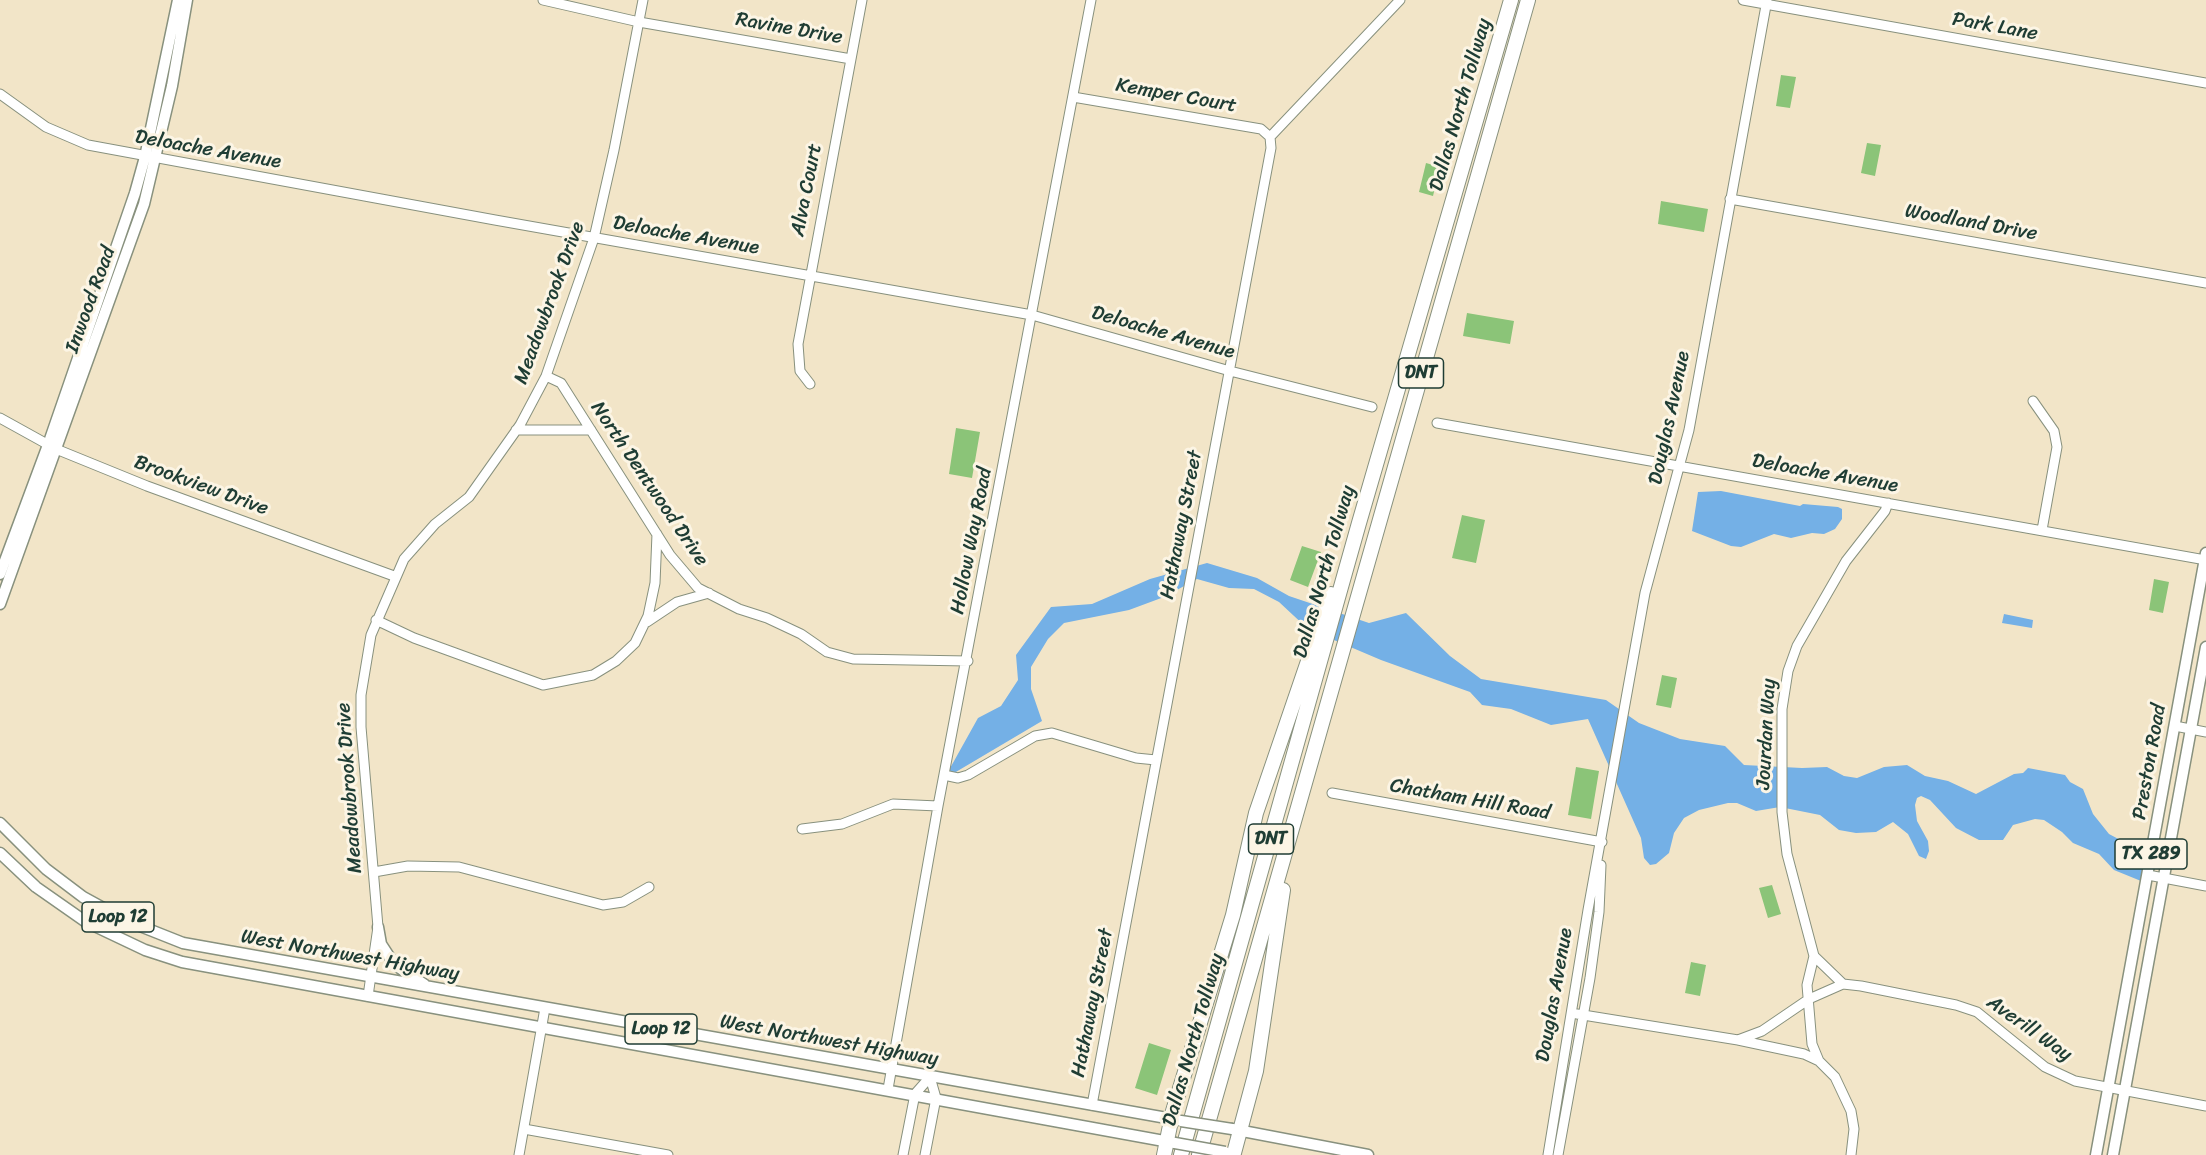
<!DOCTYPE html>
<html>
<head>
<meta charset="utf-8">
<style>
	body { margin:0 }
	canvas { display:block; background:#f2e5c8 }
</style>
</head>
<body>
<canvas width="2206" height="1155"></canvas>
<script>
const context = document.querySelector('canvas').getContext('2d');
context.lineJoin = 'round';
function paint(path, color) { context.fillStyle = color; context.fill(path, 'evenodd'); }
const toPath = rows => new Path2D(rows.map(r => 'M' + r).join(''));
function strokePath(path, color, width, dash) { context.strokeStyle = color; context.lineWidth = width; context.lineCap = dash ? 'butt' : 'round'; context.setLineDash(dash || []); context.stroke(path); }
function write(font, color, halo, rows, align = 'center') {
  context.font = font + ' Sriracha,sans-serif'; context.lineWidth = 6; context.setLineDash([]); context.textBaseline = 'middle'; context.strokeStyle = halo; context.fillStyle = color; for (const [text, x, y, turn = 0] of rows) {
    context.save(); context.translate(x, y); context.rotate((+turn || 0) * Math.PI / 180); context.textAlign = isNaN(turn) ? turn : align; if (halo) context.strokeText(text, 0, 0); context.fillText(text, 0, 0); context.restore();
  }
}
const green = toPath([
	[1781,75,1796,77,1790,108,1776,106],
	[1867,143,1881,145,1875,176,1861,173],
	[1426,163,1440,167,1433,196,1419,192],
	[1661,201,1708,209,1704,232,1658,224],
	[1467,313,1514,321,1510,344,1463,336],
	[956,428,980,432,972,478,949,474],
	[1462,515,1485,520,1476,563,1452,558],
	[1302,546,1321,552,1308,587,1290,580],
	[2154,579,2169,582,2163,613,2149,610],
	[1662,675,1677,678,1671,708,1656,705],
	[1576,767,1599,771,1591,819,1568,815],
	[1772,885,1781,914,1768,918,1759,888],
	[1691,962,1706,965,1700,996,1685,993],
	[1149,1043,1171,1050,1157,1095,1135,1088]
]);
const water = toPath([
	[1721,491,1800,506,1803,504,1838,507,1842,509,1842,519,1835,529,1824,534,1812,533,1791,538,1774,534,1741,547,1731,546,1692,531,1698,492],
	[1207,563,1257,578,1289,596,1369,623,1406,613,1450,656,1481,679,1606,700,1639,723,1680,739,1725,746,1744,765,1802,768,1827,767,1844,776,1857,778,1884,767,1907,765,1925,776,1948,781,1976,794,2014,774,2023,773,2028,768,2065,775,2070,782,2083,789,2093,814,2109,834,2126,843,2147,848,2141,881,2114,870,2099,854,2073,843,2062,832,2044,820,2035,819,2013,825,2003,840,1979,840,1956,828,1930,800,1921,796,1917,798,1915,805,1917,821,1928,841,1929,851,1926,859,1919,856,1908,834,1893,822,1876,832,1856,833,1839,830,1820,815,1780,807,1756,811,1737,803,1728,803,1699,810,1684,818,1674,833,1669,853,1656,864,1650,865,1644,858,1641,838,1588,719,1551,725,1511,709,1482,705,1470,692,1381,660,1308,629,1279,602,1254,589,1229,588,1197,579,1164,597,1129,610,1064,623,1048,639,1031,667,1031,689,1042,721,944,779,978,718,1001,706,1018,680,1016,655,1051,607,1092,604,1150,579],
	[2004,614,2033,620,2032,628,2002,623]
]);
const minor = toPath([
	[543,0,639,22,851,59],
	[1743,0,2206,83],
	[0,94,46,127,88,145,495,220,1032,315,1230,371,1372,407],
	[1073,97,1261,129,1270,137],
	[1730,199,2206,283],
	[546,376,561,383,670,555,698,588,739,609,767,618,801,634,827,652,853,659,968,661],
	[810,384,800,371,798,344,862,0],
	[2033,401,2054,431,2057,447,2042,530],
	[0,418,56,449,147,486,394,576],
	[1437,423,2206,560],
	[516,430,591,430],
	[376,620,414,638,543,685,593,675,616,661,635,643,648,616,655,583,657,534],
	[647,622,677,602,709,593],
	[2175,726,2206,732],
	[944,775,958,778,968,775,1035,736,1052,733,1136,758,1156,760],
	[1332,793,1602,842],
	[802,829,842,824,893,804,938,806],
	[374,872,408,866,459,867,603,905,623,902,649,887],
	[2148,875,2206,886],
	[1814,956,1807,985,1812,1044,1819,1061,1835,1077,1851,1111,1854,1129,1851,1155],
	[1843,984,1814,956,1787,854,1782,812,1782,709,1788,671,1797,646,1846,561,1885,511,1888,503],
	[368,996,378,927,361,727,361,695,371,635,404,559,435,524,469,497,520,425,546,376,594,238,614,150,643,0],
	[1577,1014,1738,1040,1804,1054,1819,1061],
	[1738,1040,1762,1031,1809,999,1843,984,1861,986,1956,1005,1977,1012,2045,1067,2075,1081,2206,1106],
	[888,1089,938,806,1091,0],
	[1092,1105,1271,148,1270,137,1400,0],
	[524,1129,668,1155],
	[519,1155,545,1008],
	[903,1155,915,1094,930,1077],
	[925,1155,936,1098,930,1077],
	[1548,1155,1588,910,1645,593,1689,430,1767,0],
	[1558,1155,1590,978,1599,912,1601,865]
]);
const major = toPath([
	[0,574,48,445,135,193,145,157,178,0],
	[0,604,144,204,172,86,187,0],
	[0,823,46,869,83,897,125,920,183,943,1178,1120],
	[0,853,36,887,86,922,145,950,182,962,1175,1143],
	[378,927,381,944,394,964,425,985],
	[1232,1129,1368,1155],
	[2096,1155,2206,553],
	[2113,1155,2206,647]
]);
const highway = toPath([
	[1234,1153,1256,1071,1283,890],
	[1164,1155,1173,1111,1233,915,1256,813,1331,594],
	[1181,1155,1359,523,1511,0],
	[1199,1155,1528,0]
]);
const majorBridge = toPath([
	[1181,1121,1232,1129],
	[1175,1143,1225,1152]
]);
const shields = [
	[1421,373,45],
	[1271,839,45],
	[2151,854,72],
	[118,917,72],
	[661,1029,72]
];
const shieldNames = [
	["DNT",1421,373],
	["DNT",1271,839],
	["TX 289",2151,854],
	["Loop 12",118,917],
	["Loop 12",661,1029]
];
const streetNames = [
	["Park Lane",1995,27,10],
	["Ravine Drive",789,29,10],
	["Kemper Court",1176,96,10],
	["Dallas North Tollway",1461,105,-74],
	["Deloache Avenue",208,150,10],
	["Alva Court",807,190,-79],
	["Woodland Drive",1971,223,10],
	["Deloache Avenue",686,236,10],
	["Inwood Road",91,300,-70],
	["Meadowbrook Drive",550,303,-70],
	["Deloache Avenue",1163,333,16],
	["Douglas Avenue",1670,418,-78],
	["Deloache Avenue",1825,474,10],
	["North Dentwood Drive",649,484,56],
	["Brookview Drive",201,486,20],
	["Hathaway Street",1182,525,-79],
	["Hollow Way Road",972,541,-79],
	["Dallas North Tollway",1325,572,-74],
	["Jourdan Way",1767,734,-87],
	["Preston Road",2150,762,-80],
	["Meadowbrook Drive",350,788,-94],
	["Chatham Hill Road",1470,800,10],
	["West Northwest Highway",350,956,10],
	["Douglas Avenue",1555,995,-80],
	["Hathaway Street",1093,1003,-79],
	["Averill Way",2029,1029,35],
	["Dallas North Tollway",1194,1040,-74],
	["West Northwest Highway",829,1041,10]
];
paint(green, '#8bc478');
paint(water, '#74b0e6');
strokePath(minor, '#88917e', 11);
strokePath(major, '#88917e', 13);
strokePath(highway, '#88917e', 16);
strokePath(minor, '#fff', 9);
strokePath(major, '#fff', 10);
strokePath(highway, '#fff', 14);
strokePath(majorBridge, '#88917e', 13, []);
strokePath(majorBridge, '#fff', 10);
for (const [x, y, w] of shields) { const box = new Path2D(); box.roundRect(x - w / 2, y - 15, w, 30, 4.5); context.fillStyle = '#fcf5e5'; context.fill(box); strokePath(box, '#1f3d34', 1.5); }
write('bold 18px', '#1f3d34', null, shieldNames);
write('20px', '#1f3d34', '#fcf5e5', streetNames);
</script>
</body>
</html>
